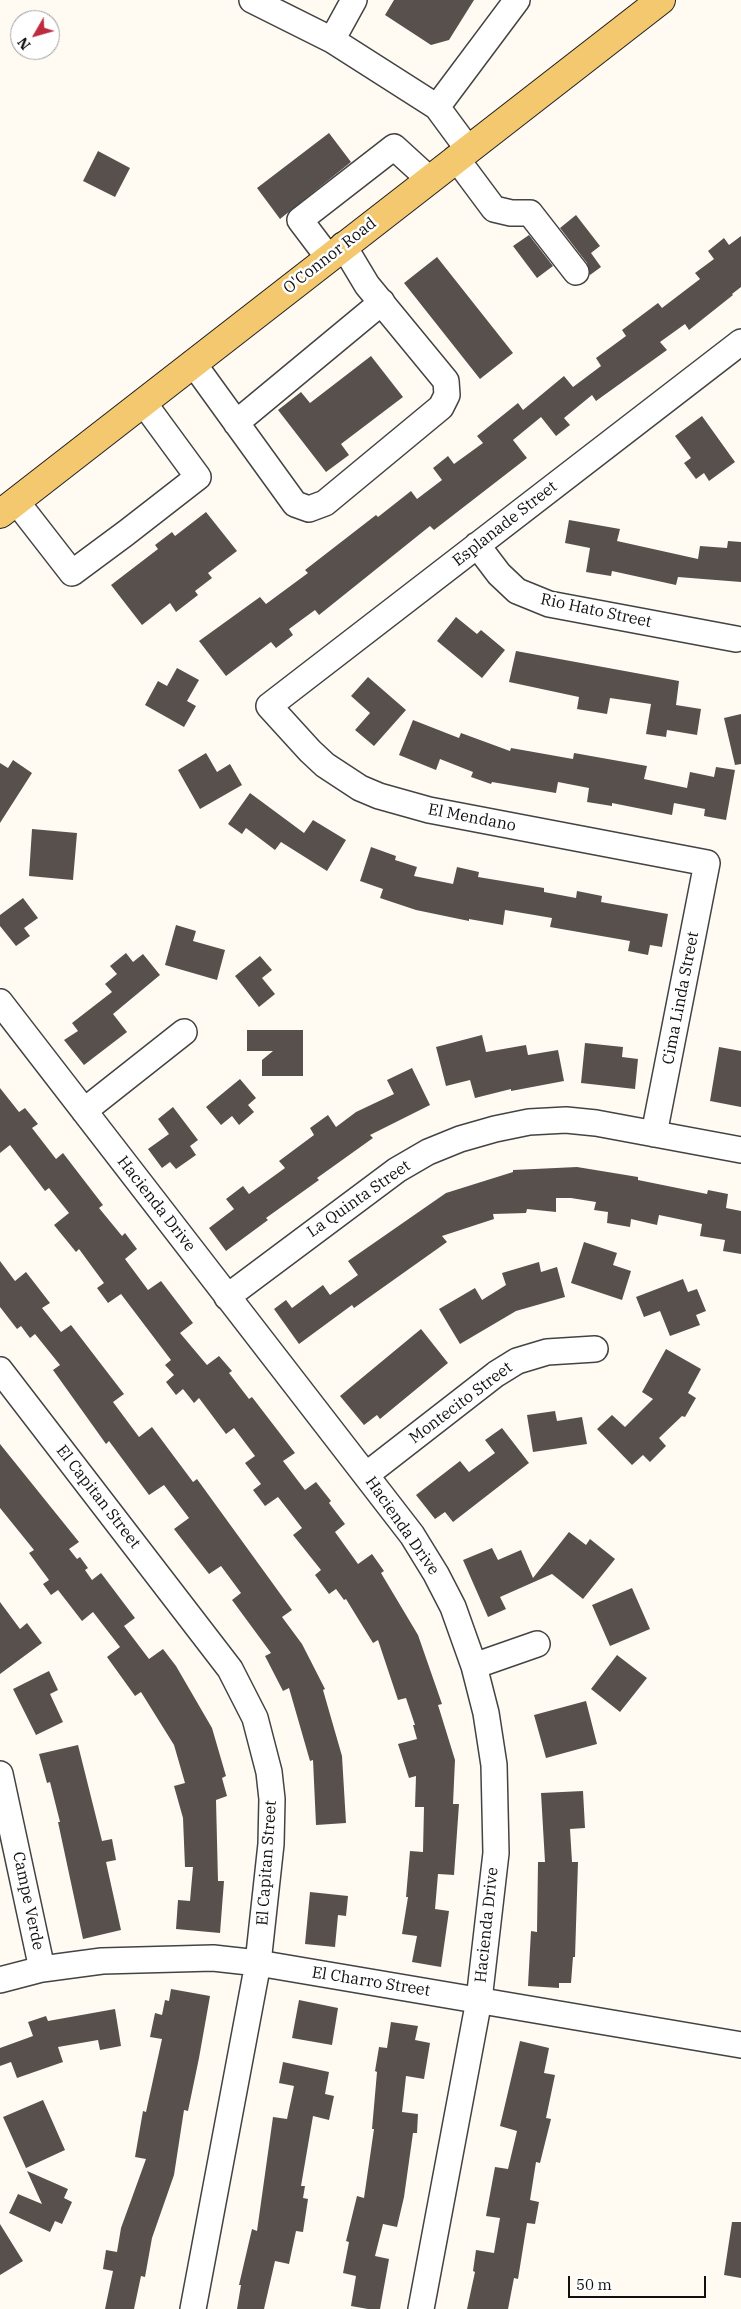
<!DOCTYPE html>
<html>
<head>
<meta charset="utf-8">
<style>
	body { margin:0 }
	#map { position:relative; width:741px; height:2309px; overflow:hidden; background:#fffbf3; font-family:"IBM Plex Serif",serif }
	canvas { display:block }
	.north { position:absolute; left:10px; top:10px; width:50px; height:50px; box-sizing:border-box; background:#fff; border:1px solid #9f9f9f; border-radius:50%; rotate:232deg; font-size:14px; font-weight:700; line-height:20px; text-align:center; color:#101010 }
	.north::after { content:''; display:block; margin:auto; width:18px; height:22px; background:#bc2c3e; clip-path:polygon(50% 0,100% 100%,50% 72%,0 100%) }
	.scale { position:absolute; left:568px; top:2276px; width:138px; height:22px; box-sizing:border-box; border:2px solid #101010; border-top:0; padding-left:6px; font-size:15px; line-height:18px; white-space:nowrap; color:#101010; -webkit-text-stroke:4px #fff; paint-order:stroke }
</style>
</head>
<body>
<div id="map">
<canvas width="741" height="2309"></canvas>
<div class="north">N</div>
<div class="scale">50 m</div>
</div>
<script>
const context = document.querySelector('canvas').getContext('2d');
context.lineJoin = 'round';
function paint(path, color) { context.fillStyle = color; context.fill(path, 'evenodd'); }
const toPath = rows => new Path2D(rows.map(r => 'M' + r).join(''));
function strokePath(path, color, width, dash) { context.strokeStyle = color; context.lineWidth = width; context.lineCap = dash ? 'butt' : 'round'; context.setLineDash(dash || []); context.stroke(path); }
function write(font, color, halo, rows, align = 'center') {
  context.font = font + ' "IBM Plex Serif",serif'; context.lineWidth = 5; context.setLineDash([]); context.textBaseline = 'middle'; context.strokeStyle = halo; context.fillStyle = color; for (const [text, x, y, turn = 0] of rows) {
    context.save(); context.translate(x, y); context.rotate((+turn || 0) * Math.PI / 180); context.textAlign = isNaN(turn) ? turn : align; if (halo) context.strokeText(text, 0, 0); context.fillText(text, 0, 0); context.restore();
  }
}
const building = toPath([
	[394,0,474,0,449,40,431,45,385,15],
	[329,133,351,162,280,219,257,188],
	[98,151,130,168,115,197,83,181],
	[576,215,600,246,591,253,601,267,590,275,587,263,560,228],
	[529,235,553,266,537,278,513,246],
	[741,236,741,287,732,294,733,295,689,330,685,324,660,342,667,350,596,401,592,395,564,418,570,425,556,436,541,417,513,440,527,458,434,530,430,526,319,615,315,610,289,629,293,635,276,648,271,642,226,676,199,641,260,597,266,604,308,573,305,570,376,515,378,517,411,491,417,499,442,480,433,468,448,456,454,464,483,443,477,436,518,403,523,410,564,376,573,387,601,366,596,358,626,336,622,330,658,303,662,308,700,279,695,273,714,259,708,251,724,238,729,245],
	[437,257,513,353,480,379,404,283],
	[371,356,403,397,341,444,349,455,326,472,278,410,301,392,310,403],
	[702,416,735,462,709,481,704,473,696,479,684,463,691,458,675,436],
	[206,512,237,551,208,573,212,578,195,591,198,595,176,612,170,603,142,625,111,585,158,549,155,545,172,532,175,536],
	[569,520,620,529,617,541,698,559,700,546,727,548,728,541,741,542,741,582,678,577,676,585,612,571,611,576,586,572,590,548,565,543],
	[456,617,477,634,481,630,505,650,482,678,437,641],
	[516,651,679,681,676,705,701,709,697,735,667,730,666,737,646,734,651,704,610,698,607,714,577,709,579,697,509,682],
	[177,668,199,680,187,701,196,706,184,727,145,705,158,681,167,686],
	[368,677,406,710,374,746,355,730,370,713,351,696],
	[741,714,741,764,735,765,724,718],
	[413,720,459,738,461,733,510,751,511,748,573,759,574,753,647,766,644,779,687,788,690,772,714,777,716,767,735,770,726,820,704,816,705,809,674,803,672,815,612,803,612,806,587,802,589,788,558,782,556,793,492,782,491,784,471,777,473,772,440,759,436,770,399,755],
	[206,753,217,772,230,764,242,785,200,809,178,770],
	[13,760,32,773,0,823,0,763,8,768],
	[250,793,304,833,313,820,346,840,327,871,281,842,275,850,246,828,242,834,228,824],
	[32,829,77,833,73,880,29,876],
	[371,847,396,856,395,860,417,867,414,876,453,884,457,867,479,872,478,877,544,888,544,892,576,898,577,891,602,896,601,902,668,914,662,947,650,945,648,955,628,951,630,941,550,927,552,918,505,910,503,925,469,919,469,921,416,910,380,898,383,889,360,881],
	[23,898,38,918,24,928,30,936,16,946,0,926,0,915],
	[176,925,196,931,193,941,225,950,217,980,165,965],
	[126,953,133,962,143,954,160,975,113,1014,127,1032,84,1065,64,1040,78,1031,72,1023,112,992,105,984,117,974,110,966],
	[260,956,272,970,262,978,275,994,259,1007,235,976],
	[247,1030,303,1030,303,1076,262,1076,262,1060,273,1051,247,1051],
	[482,1035,486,1052,526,1045,528,1055,558,1050,564,1081,511,1091,511,1089,475,1098,470,1080,446,1086,436,1047],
	[585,1043,623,1047,622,1057,638,1059,635,1089,581,1083],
	[719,1047,741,1051,741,1107,710,1101],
	[412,1068,430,1105,370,1135,373,1138,317,1178,319,1180,266,1218,268,1220,226,1251,209,1228,234,1209,226,1199,243,1186,249,1194,285,1168,279,1161,314,1135,310,1128,328,1115,336,1127,356,1112,394,1094,387,1080],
	[240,1079,256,1098,248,1105,254,1112,239,1125,232,1116,221,1125,206,1107],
	[0,1088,19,1112,25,1108,38,1124,32,1128,56,1159,63,1153,103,1205,99,1208,122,1236,125,1233,137,1249,125,1259,148,1290,161,1281,193,1323,180,1333,207,1365,219,1356,232,1371,229,1373,249,1399,252,1397,282,1436,295,1453,283,1461,305,1490,316,1482,331,1501,329,1503,345,1524,335,1532,358,1564,372,1554,384,1571,381,1573,418,1635,442,1704,438,1705,455,1760,453,1804,459,1804,454,1875,438,1874,435,1909,449,1911,441,1967,412,1962,417,1936,402,1934,408,1897,406,1897,410,1851,423,1852,424,1807,415,1807,416,1776,409,1778,398,1744,417,1739,413,1725,415,1725,406,1698,398,1700,378,1640,373,1643,346,1599,344,1600,336,1589,329,1594,315,1575,321,1570,293,1535,302,1528,278,1497,265,1506,253,1490,261,1484,245,1463,255,1456,234,1428,226,1434,199,1398,194,1403,183,1389,176,1395,166,1382,174,1375,165,1365,171,1360,121,1294,108,1303,97,1288,104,1283,79,1249,76,1252,54,1225,69,1213,49,1188,45,1191,10,1145,0,1153],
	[173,1107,198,1140,190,1146,196,1155,176,1169,170,1162,162,1168,148,1149,169,1134,158,1119],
	[577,1167,638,1177,638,1180,707,1194,708,1190,728,1194,726,1208,741,1211,741,1254,723,1251,725,1240,700,1236,702,1224,659,1215,657,1225,631,1219,630,1227,607,1223,608,1212,594,1210,596,1202,571,1198,556,1198,556,1212,527,1209,526,1213,493,1214,494,1219,442,1236,447,1242,354,1308,352,1305,299,1344,274,1309,286,1300,292,1308,323,1285,330,1295,358,1275,348,1261,446,1193,513,1172,513,1170],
	[584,1242,617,1253,613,1265,631,1271,622,1300,571,1283],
	[0,1261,15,1281,26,1272,50,1303,42,1308,61,1332,71,1325,124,1394,113,1402,139,1437,152,1427,193,1482,197,1479,292,1610,282,1617,302,1644,325,1689,323,1690,342,1756,346,1823,316,1825,313,1760,310,1761,289,1688,283,1691,265,1656,271,1653,232,1600,241,1593,221,1566,209,1574,174,1529,189,1518,164,1485,149,1495,109,1441,106,1444,53,1370,60,1365,35,1334,30,1338,21,1326,17,1329,0,1307],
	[539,1262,541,1272,557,1267,565,1297,516,1311,460,1344,439,1309,475,1288,482,1300,506,1285,502,1273],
	[683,1279,688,1292,697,1289,706,1311,696,1315,700,1325,670,1336,660,1311,644,1317,636,1297],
	[421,1329,448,1363,380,1419,377,1415,364,1425,340,1396],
	[666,1349,701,1369,688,1393,696,1398,685,1417,682,1416,659,1438,666,1446,650,1462,643,1455,632,1465,597,1429,612,1415,625,1427,653,1399,642,1392],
	[555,1411,557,1421,582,1417,587,1444,533,1452,527,1415],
	[502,1428,529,1463,453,1522,445,1512,435,1519,416,1495,460,1461,469,1472,495,1453,485,1440],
	[0,1444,79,1542,69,1549,77,1559,80,1557,88,1568,85,1570,92,1580,101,1573,135,1618,124,1626,149,1659,163,1649,176,1666,212,1728,226,1776,222,1778,227,1796,216,1800,218,1881,224,1881,220,1933,176,1929,178,1900,190,1901,193,1867,185,1867,183,1818,174,1786,185,1783,174,1745,141,1692,135,1696,107,1657,120,1647,93,1612,82,1621,58,1590,51,1595,43,1584,49,1580,29,1553,34,1550,0,1508],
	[569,1532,586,1545,590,1539,615,1559,583,1599,552,1574,500,1597,506,1609,488,1617,463,1560,492,1548,498,1560,521,1550,533,1578],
	[632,1588,650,1629,610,1646,592,1605],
	[0,1602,20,1629,27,1623,42,1643,0,1674],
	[617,1655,647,1678,620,1712,591,1689],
	[49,1671,58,1690,50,1694,63,1722,36,1735,13,1689],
	[586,1701,597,1744,546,1758,534,1715],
	[78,1745,102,1841,112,1839,116,1860,106,1862,121,1930,83,1939,58,1822,60,1822,50,1782,47,1783,39,1754],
	[583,1791,585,1828,570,1829,572,1862,578,1862,575,1957,573,1957,571,1983,559,1983,559,1988,528,1986,531,1931,537,1932,538,1862,545,1862,541,1793],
	[310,1892,348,1896,346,1916,338,1915,335,1947,305,1944],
	[171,1989,210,1996,199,2058,188,2111,184,2110,174,2175,152,2238,145,2277,141,2276,134,2309,105,2309,113,2271,103,2269,106,2250,117,2252,121,2228,146,2159,135,2157,143,2111,146,2112,162,2039,150,2037,155,2013,162,2015,165,2000,169,2001],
	[299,2000,338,2008,332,2045,292,2038],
	[115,2009,121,2046,100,2050,98,2040,58,2047,63,2062,17,2078,11,2062,0,2066,0,2048,33,2036,28,2022,46,2016,48,2021],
	[391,2022,418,2026,415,2040,430,2043,424,2079,406,2076,402,2112,418,2114,417,2133,413,2133,404,2197,397,2227,383,2224,375,2256,389,2259,380,2309,368,2309,351,2306,356,2276,343,2273,349,2242,346,2241,357,2196,364,2198,374,2129,372,2129,377,2072,375,2071,379,2047,387,2048],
	[520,2041,549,2048,544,2073,555,2075,546,2118,551,2119,540,2163,536,2162,530,2200,539,2202,535,2224,527,2223,518,2279,514,2278,508,2309,467,2309,475,2272,473,2271,476,2250,494,2253,500,2218,486,2216,495,2167,508,2169,517,2131,500,2126],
	[283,2062,329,2072,325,2094,334,2096,329,2120,313,2116,301,2186,305,2186,303,2198,308,2199,303,2232,296,2231,289,2264,275,2261,264,2309,237,2309,241,2285,239,2285,252,2229,257,2231,273,2117,287,2119,294,2086,279,2083],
	[43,2100,65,2150,26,2168,3,2117],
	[27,2171,68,2189,64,2198,72,2202,62,2224,55,2221,50,2232,9,2213,18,2194,42,2204],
	[732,2222,741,2222,741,2278,724,2275],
	[0,2224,23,2261,0,2275]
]);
const minor = toPath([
	[252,0,332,40,437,107,468,149],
	[332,40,354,0],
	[437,107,517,0],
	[456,158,494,209,511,213,530,213,576,272],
	[328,257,300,220,394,147,429,179],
	[193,363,295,504,309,509,325,503,441,407,447,395,446,381,367,285,343,245],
	[236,423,382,302],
	[16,501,72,573,126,533,198,477,143,402],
	[477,545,499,574,517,591,549,604,736,639],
	[0,1002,412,1535,436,1574,453,1607,474,1666,486,1713,494,1765,496,1853,479,2000,421,2309],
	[84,1111,184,1032],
	[654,1134,707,863,429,810,379,796,360,788,325,765,310,751,269,706,741,342],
	[227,1297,397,1170,428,1152,460,1139,495,1129,529,1122,566,1120,596,1123,741,1150],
	[0,1370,230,1669,255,1718,269,1772,272,1799,271,1844,258,1963,193,2309],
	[366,1475,496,1374,517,1361,547,1352,595,1349],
	[474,1666,537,1644],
	[0,1774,42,1969],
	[0,1980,42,1969,102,1961,213,1958,258,1963,741,2045]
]);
const major = toPath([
	[0,514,661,0]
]);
const streetNames = [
	["O'Connor Road",330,256,-38],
	["Esplanade Street",505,524,-38],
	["Rio Hato Street",596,611,12],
	["El Mendano",472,818,11],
	["Cima Linda Street",681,998,-79],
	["La Quinta Street",359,1199,-35],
	["Hacienda Drive",156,1204,52],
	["Montecito Street",461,1403,-37],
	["El Capitan Street",98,1497,52],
	["Hacienda Drive",402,1526,55],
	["El Capitan Street",267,1863,-86],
	["Campe Verde",28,1901,78],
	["Hacienda Drive",487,1925,-84],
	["El Charro Street",371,1982,9]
];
paint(building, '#58504d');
strokePath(minor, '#434343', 28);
strokePath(major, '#212121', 30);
strokePath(minor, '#fff', 25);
strokePath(major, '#f3c86f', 28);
write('16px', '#101010', '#fff', streetNames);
</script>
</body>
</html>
